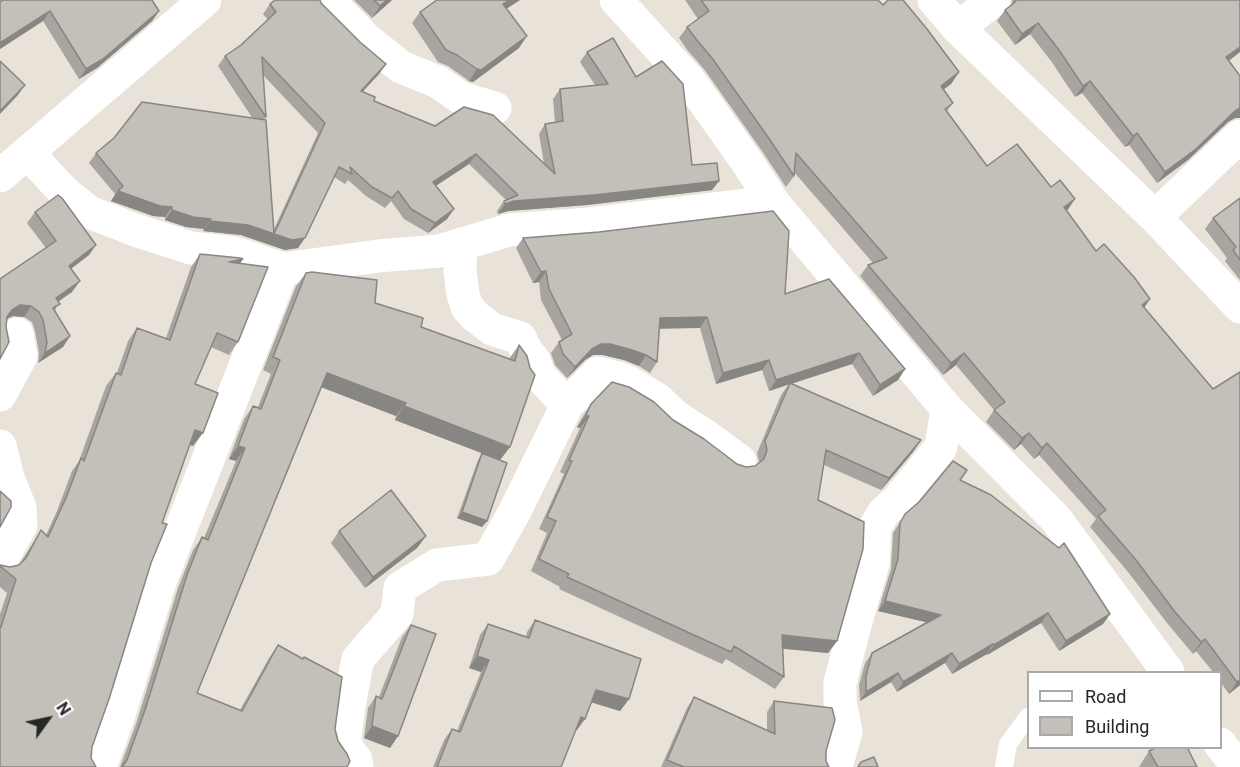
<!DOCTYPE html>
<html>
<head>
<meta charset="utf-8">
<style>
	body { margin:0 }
	#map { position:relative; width:1240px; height:767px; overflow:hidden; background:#e8e2d9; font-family:Roboto,sans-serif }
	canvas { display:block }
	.legend { position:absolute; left:1027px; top:671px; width:195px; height:78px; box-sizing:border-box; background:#fff; border:2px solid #a9a9a9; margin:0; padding:8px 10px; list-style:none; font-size:18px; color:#272727 }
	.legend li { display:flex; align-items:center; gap:12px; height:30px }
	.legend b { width:30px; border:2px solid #a9a9a9 }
	.north { position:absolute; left:18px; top:689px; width:60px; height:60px; -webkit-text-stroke:4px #fff; paint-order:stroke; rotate:57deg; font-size:16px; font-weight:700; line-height:24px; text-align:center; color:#272727 }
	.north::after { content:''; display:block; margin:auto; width:21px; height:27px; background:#272727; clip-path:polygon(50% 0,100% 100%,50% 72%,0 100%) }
</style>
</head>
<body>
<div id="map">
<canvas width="1240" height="767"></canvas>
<ul class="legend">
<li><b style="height:8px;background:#fff"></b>Road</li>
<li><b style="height:16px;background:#c3bfb9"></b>Building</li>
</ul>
<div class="north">N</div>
</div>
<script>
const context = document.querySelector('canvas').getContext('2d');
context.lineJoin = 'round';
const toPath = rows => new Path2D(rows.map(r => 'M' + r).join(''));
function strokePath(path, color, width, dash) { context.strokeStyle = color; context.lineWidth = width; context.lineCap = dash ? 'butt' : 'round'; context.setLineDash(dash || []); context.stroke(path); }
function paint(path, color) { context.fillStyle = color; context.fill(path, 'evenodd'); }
const service = toPath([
	[1004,767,1008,744,1028,717]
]);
const minor = toPath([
	[328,0,366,39,401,67,438,82,461,98,495,108],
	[616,0,689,80,747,162,773,202,947,409,1056,519,1168,672],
	[934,0,958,28,1155,217,1240,307],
	[958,28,994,0],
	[28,153,64,192,89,212,135,230,191,248,235,253,283,269,378,256,439,251,509,230,589,224,773,202],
	[0,176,205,0],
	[1155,217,1240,136],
	[461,244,460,271,463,294,467,307,475,316,492,329,520,338,527,352,534,360,539,375,567,405,598,373,618,378,629,382,657,399,675,416,706,436,740,461],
	[0,395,21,356,17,334],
	[0,446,8,478,20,508,21,525,0,562],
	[1220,744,1238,767],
	[100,767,118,718,160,582,283,269],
	[357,767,356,760,344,744,349,706,358,659,397,614,400,588,437,565,488,559,514,513,567,405],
	[836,767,846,732,840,701,840,683,858,614,873,564,875,527,884,512,898,500,941,447,947,409]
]);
const wall = toPath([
	[0,0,152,0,159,11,152,21,97,68,79,79,43,21,0,49],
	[354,0,392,0,372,18],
	[437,0,520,0,506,9,519,48,473,82,469,81,448,66,438,62,412,23,420,12],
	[685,0,878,0,883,5,959,72,951,84,943,90,953,103,947,111,987,166,1066,211,1096,251,1213,389,1240,372,1240,685,1229,694,1221,683,1221,672,1213,672,1196,651,1193,654,1167,623,1128,572,1090,527,1096,519,1039,455,1034,459,1021,444,1014,450,986,422,994,410,956,365,943,375,860,276,868,265,873,263,794,172,794,176,786,187,762,151,704,69,688,51,679,38,687,27,698,19],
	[1012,0,1240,0,1240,52,1229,61,1235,118,1228,122,1188,160,1157,183,1129,145,1125,147,1082,93,1075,97,1051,61,1030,34,1015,45,997,21,1005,10,1012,5],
	[321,3,360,42,386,64,379,74,362,92,374,101,435,126,544,164,539,134,545,124,555,122,553,99,560,89,595,85,580,62,587,52,636,77,692,165,719,181,712,190,587,205,508,211,498,214,497,211,504,201,506,200,469,164,436,186,454,209,447,219,428,233,404,219,391,201,385,208,366,196,348,180,345,184,334,177,298,248,285,250,241,235,203,231,204,229,186,227,165,220,165,217,153,216,111,201,115,194,89,163,96,153,253,119,218,66,225,56,241,45,268,20,263,14,270,4],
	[263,75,318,133,274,229,264,120,266,117],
	[1240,198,1240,280,1225,261,1227,258,1205,229,1213,218],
	[35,212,89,255,71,269,72,292,58,302,55,311,70,336,63,347,38,363,39,353,35,331,32,322,24,317,13,316,7,319,0,279,46,248,27,223],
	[523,238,785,294,905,369,898,380,873,396,852,364,791,384,921,440,913,452,881,490,824,465,818,500,837,641,828,653,783,648,784,677,775,689,726,659,722,664,559,589,560,587,531,571,547,533,539,529,564,474,560,472,580,428,577,427,583,416,591,404,673,420,737,464,746,467,755,466,758,464,759,462,757,453,781,395,789,384,769,391,762,370,716,384,700,328,659,328,657,362,650,373,639,366,624,360,603,355,593,355,585,360,567,378,555,365,551,353,559,342,562,340,541,300,539,282,533,283,516,248],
	[200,254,240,264,238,342,229,355,211,347,195,384,193,446,190,445,0,767,0,614,7,593,0,587,0,565,10,567,19,565,41,530,46,535,57,511,72,471,79,461,106,386,116,373,117,373,128,341,137,328,166,338,191,267],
	[306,273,375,303,421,327,509,359,519,345,510,447,500,460,395,420,396,416,322,387,197,693,240,710,269,658,278,645,335,729,347,767,120,767,136,724,178,588,193,550,202,537,204,538,236,461,229,459,244,419,253,406,258,407,271,374,263,370,296,286],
	[482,453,487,521,482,527,457,518,478,460],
	[960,480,1110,614,1103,624,1059,651,1041,623,987,655,987,654,952,674,945,663,897,692,891,682,860,701,859,685,865,663,872,653,926,622,878,611,891,569,893,533,905,514],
	[339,531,426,536,417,548,365,588,331,543],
	[535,620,629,699,620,711,591,702,577,730,576,730,561,767,433,767,444,740,452,729,457,731,481,672,469,668,480,635,488,624,526,636,527,632],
	[411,625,398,736,390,748,364,738,368,708,376,696,379,697,402,637],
	[694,697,767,730,767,712,774,701,826,751,826,761,829,767,661,767,687,708],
	[1149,751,1197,767,1139,767]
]);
const shadedWall = toPath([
	[387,0,392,0,372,18,380,6],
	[510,0,520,0,495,16,503,4],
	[50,11,43,21,0,49,0,43],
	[159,11,152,21,97,68,79,79,86,69],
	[1038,23,1030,34,1015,45,1022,34],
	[527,36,519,48,473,82,469,81,477,69],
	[1240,47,1240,52,1218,68,1226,57],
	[386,64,379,74,354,101,361,91],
	[959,72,951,84,932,98,941,86],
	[1090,81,1082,93,1075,97,1083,86],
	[25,85,18,95,0,114,0,111],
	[1240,108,1240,118,1235,118,1228,122,1188,160,1157,183,1165,172,1235,111],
	[1137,133,1129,145,1125,147,1133,136],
	[476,154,469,164,426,192,433,182],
	[719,181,712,190,587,205,508,211,498,214,505,204,514,201],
	[118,191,172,207,165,217,153,216,111,201],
	[1075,199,1067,211,1064,207],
	[454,209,447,219,428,233,435,223],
	[172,210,211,219,204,229,186,227,165,220],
	[210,221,248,225,292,240,305,238,298,248,285,250,241,235,203,231],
	[96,245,89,255,61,276,69,266],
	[243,259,234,273,229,262],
	[546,271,539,282,533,283,541,272],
	[80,281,72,292,48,308,56,298],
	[1150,299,1142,311,1142,305],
	[20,305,31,306,24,317,13,316,4,320,12,310],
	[707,317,700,328,652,329,660,318],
	[70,336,63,347,38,363,45,353],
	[601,344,610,344,632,350,646,355,639,366,624,360,603,355,593,355,585,360,567,378,575,367,592,349],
	[859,353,852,364,769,391,776,380],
	[964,353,956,365,943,375,951,363],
	[769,360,762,370,716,384,723,373],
	[905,369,898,380,873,396,880,385],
	[327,373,406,403,396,416,318,386],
	[404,406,510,447,500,460,395,420],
	[586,415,589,416,580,428,577,427],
	[195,430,203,433,193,446,186,443],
	[1029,433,1021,444,1014,450,1022,438],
	[921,440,913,452,881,490,889,478],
	[1047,443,1039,455,1034,459,1042,448],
	[238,446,245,448,236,461,229,459],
	[462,512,487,521,482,527,457,518],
	[426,536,417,548,365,588,373,577],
	[885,601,941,615,934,624,878,611],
	[1048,613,1041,623,987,655,994,645],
	[1110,614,1103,624,1059,651,1066,641],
	[782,635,837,641,828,653,774,648],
	[1205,639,1196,651,1193,654,1201,642],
	[993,644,987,654,952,674,959,664],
	[952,653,945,663,897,692,903,682],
	[477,656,489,660,481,672,469,668],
	[898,673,891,682,860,701,866,692],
	[1240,680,1240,685,1229,694,1237,682],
	[596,690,629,699,620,711,587,701],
	[581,717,585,719,577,730,573,729],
	[372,726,398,736,390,748,364,738]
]);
const building = toPath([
	[3,0,152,0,159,11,103,59,86,69,50,11,0,43,0,2,3,0],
	[275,0,320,0,321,3,360,42,386,64,361,91,375,97,374,101,435,126,464,107,493,115,555,174,545,124,563,121,560,89,608,84,587,52,613,38,636,77,662,61,683,84,692,165,717,163,719,181,594,195,514,201,505,204,504,201,518,195,476,154,433,182,454,209,435,223,411,209,398,191,392,198,372,187,350,167,352,174,339,167,305,238,292,240,248,225,210,221,211,219,193,217,172,210,172,207,160,206,118,191,123,186,96,153,114,138,142,102,266,120,274,234,325,123,262,57,266,117,225,56,241,45,276,12,270,4,275,0],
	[374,0,387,0,380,6,374,0],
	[437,0,510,0,503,4,527,36,481,70,477,69,457,55,446,50,420,12,437,0],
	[701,0,878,0,883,5,888,0,903,0,927,29,959,72,941,86,953,103,945,109,987,166,1017,144,1051,187,1060,180,1075,199,1064,207,1096,251,1104,244,1134,277,1150,299,1142,305,1213,389,1240,372,1240,680,1237,682,1205,639,1201,642,1175,612,1136,560,1098,516,1106,510,1047,443,1042,448,1029,433,1022,438,994,410,1005,402,964,353,951,363,868,265,887,258,796,153,794,176,770,140,712,58,696,39,687,27,709,11,701,0],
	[1016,0,1240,0,1240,47,1226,57,1240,76,1240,108,1235,111,1196,149,1165,172,1137,133,1133,136,1090,81,1083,86,1059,50,1038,23,1022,34,1005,10,1014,3,1016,0],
	[0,61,25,85,0,111,0,61],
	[58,195,62,198,96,245,69,266,80,281,56,298,60,304,53,308,70,336,45,353,47,342,43,320,39,312,31,306,20,305,12,310,7,317,6,327,9,342,0,359,0,279,56,241,35,212,58,195],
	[1240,198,1240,260,1233,250,1236,247,1213,218,1240,198],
	[773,211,789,231,785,294,829,279,905,369,880,385,859,353,776,380,769,360,723,373,707,317,660,318,657,362,646,355,632,350,610,344,601,344,592,349,575,367,563,354,559,342,572,334,549,289,546,271,541,272,523,238,599,232,773,211],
	[200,254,240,258,243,259,229,262,268,267,238,342,217,333,195,384,218,393,203,433,195,430,162,523,167,524,151,563,109,699,92,747,91,758,96,767,0,767,0,626,1,627,16,579,0,566,0,565,10,567,19,565,26,558,41,530,48,537,66,498,81,458,84,461,116,373,121,375,137,328,170,340,200,254],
	[312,272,377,280,375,303,423,318,421,327,515,361,519,345,527,356,530,368,535,375,510,447,404,406,406,403,327,373,197,693,242,711,278,645,303,659,304,657,342,677,335,729,338,741,347,754,350,761,347,767,122,767,127,760,145,710,187,575,202,537,208,540,245,448,238,446,253,406,261,409,280,360,273,357,306,273,312,272],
	[612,382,629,387,654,402,673,420,704,439,737,464,746,467,755,466,764,459,767,450,765,441,790,383,921,440,889,478,826,450,818,500,864,522,863,549,837,641,782,635,784,677,734,646,731,652,567,577,569,574,539,559,556,521,547,517,572,461,569,460,589,416,586,415,591,404,612,382],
	[482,453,507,463,487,521,462,512,482,453],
	[953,461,967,470,960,480,991,495,1059,548,1064,543,1110,614,1066,641,1048,613,994,645,993,644,959,664,952,653,903,682,898,673,866,692,866,676,872,653,941,615,885,601,898,559,900,523,905,514,919,502,953,461],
	[391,490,426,536,373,577,339,531,391,490],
	[0,491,11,501,11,507,0,527,0,491],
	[535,620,641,659,629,699,596,690,585,719,581,717,561,767,437,767,452,729,460,732,489,660,477,656,488,624,529,638,535,620],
	[411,625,436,634,398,736,372,726,376,696,382,699,411,625],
	[694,697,775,734,774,701,832,708,835,720,826,751,826,761,829,767,684,767,667,760,694,697],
	[1157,747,1187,747,1197,767,1158,767,1149,751,1157,747],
	[874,757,878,767,858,767,861,762,874,757]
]);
strokePath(service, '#fff', 18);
strokePath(minor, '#fff', 33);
paint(wall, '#a8a49f');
paint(shadedWall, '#888682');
paint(building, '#c3bfb9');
strokePath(building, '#888682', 1.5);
</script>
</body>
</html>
